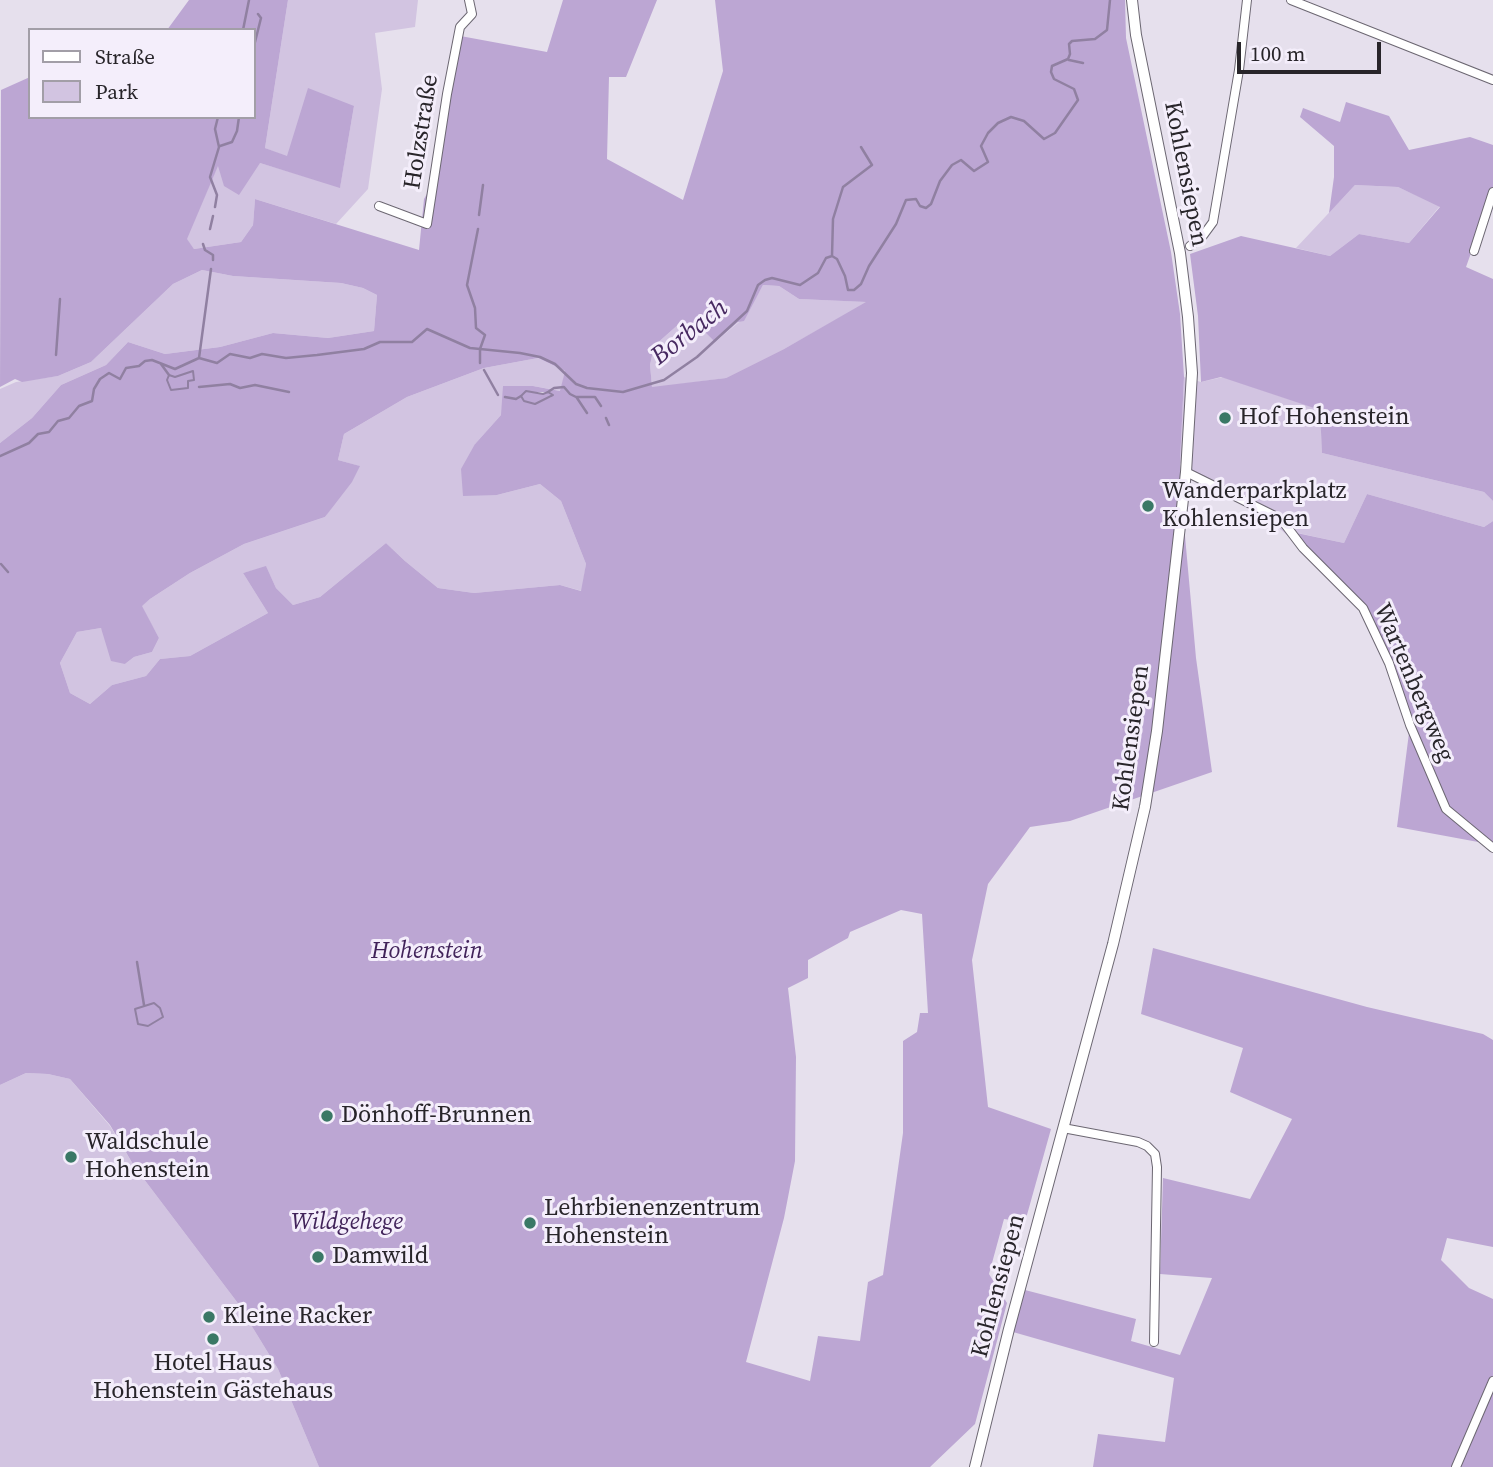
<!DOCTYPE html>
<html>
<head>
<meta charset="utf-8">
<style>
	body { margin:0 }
	#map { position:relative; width:1493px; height:1467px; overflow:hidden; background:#e6e0ed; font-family:"Source Serif 4",serif }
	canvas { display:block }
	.legend { position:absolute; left:28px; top:28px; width:228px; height:91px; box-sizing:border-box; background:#f4eefb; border:2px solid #a29ea7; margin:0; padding:9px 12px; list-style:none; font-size:21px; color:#28252a }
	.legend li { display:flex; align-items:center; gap:14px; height:35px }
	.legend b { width:35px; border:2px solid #a29ea7 }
	.scale { position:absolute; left:1237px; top:42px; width:144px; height:32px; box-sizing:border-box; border:4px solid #28252a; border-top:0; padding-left:9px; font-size:21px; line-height:24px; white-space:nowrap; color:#28252a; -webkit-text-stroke:5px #f4eefb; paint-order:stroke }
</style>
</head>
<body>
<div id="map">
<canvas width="1493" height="1467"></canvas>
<ul class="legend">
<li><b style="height:9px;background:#fff"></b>Straße</li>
<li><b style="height:19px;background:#d2c4e1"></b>Park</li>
</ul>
<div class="scale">100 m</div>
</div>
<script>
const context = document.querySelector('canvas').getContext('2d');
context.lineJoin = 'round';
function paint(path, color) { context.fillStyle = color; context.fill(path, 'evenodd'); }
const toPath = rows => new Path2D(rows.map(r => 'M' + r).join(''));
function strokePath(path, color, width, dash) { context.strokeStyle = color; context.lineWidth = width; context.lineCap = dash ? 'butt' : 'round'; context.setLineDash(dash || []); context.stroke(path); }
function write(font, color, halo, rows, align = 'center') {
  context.font = font + ' "Source Serif 4",serif'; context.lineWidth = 6; context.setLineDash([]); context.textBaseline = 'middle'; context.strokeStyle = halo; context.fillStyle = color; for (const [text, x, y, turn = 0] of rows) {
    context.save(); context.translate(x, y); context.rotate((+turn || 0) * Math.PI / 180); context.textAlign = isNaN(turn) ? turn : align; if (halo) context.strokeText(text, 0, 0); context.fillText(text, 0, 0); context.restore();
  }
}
const green = toPath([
	[288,0,418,0,415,27,375,33,382,89,368,189,336,224,255,199,253,225,241,242,194,249,186,239,218,165,260,163,340,187,354,106,287,157,265,148],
	[1355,185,1398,187,1440,206,1409,243,1359,234,1330,256,1296,248],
	[202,270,233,276,341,283,363,288,377,295,374,331,328,338,273,333,220,347,165,354,128,342,106,365,61,385,32,418,0,443,0,389,16,382,58,376,91,362,173,284],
	[763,285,779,286,799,299,868,302,784,349,726,378,652,388,650,365,654,346,680,323,697,323,715,342,745,317],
	[538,358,565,371,561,391,533,386,501,415,475,444,497,495,540,484,561,501,586,564,582,591,560,585,474,593,438,588,405,561,386,543,320,597,293,605,276,588,266,567,243,573,268,613,190,656,160,659,146,676,112,685,90,704,70,693,60,663,77,632,101,628,125,664,134,657,152,652,159,638,141,606,150,599,190,573,244,544,325,517,359,466,338,460,344,434,407,397,484,368],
	[1184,377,1201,382,1223,377,1321,410,1322,453,1484,492,1493,501,1493,521,1484,527,1367,494,1344,543,1293,532,1288,536,1257,509,1192,475,1180,463],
	[26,1073,48,1074,70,1079,110,1126,134,1166,237,1302,278,1369,319,1467,0,1467,0,1085]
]);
const forest = toPath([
	[189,0,288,0,265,148,287,156,308,88,354,106,340,188,260,163,239,195,224,186,218,166,187,239,194,249,241,242,253,225,255,199,419,250,424,199,437,177,455,35,547,52,563,0,657,0,626,77,609,77,607,159,683,200,723,71,715,0,1125,0,1126,38,1171,252,1180,314,1184,377,1180,463,1185,536,1196,658,1212,772,1070,821,1030,827,988,884,972,960,988,1107,1051,1129,1025,1222,1004,1219,989,1274,1007,1303,975,1424,930,1467,319,1467,278,1369,237,1302,134,1166,110,1125,70,1079,48,1074,26,1073,0,1085,0,443,32,418,61,385,106,365,128,342,165,354,220,347,273,333,328,338,374,331,377,295,363,288,341,283,233,276,202,270,173,284,91,362,58,376,22,382,15,379,0,387,1,90,30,77,30,117,254,117,254,30,167,30],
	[763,285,779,286,799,299,866,302,784,349,726,378,652,387,650,365,654,346,680,323,697,324,715,342,738,322,744,321],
	[538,358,565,371,560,391,533,386,503,386,501,415,475,444,461,469,463,496,497,495,540,484,561,501,586,564,581,591,560,585,474,593,438,588,405,561,386,543,320,597,293,605,276,588,266,566,243,573,268,613,190,656,160,659,146,676,112,685,90,704,70,693,60,663,77,632,101,628,111,661,125,664,134,657,152,652,159,638,142,606,150,599,190,573,244,544,325,517,352,482,360,466,338,460,344,434,407,397,484,368],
	[533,392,548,392,551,397,535,404,524,400],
	[901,910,922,914,928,1013,920,1013,917,1032,903,1041,903,1133,883,1275,868,1282,860,1341,818,1336,810,1381,746,1362,784,1218,795,1161,796,1057,788,988,808,978,808,960,848,938,850,932],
	[1346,102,1389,116,1409,150,1470,137,1493,145,1493,191,1466,267,1493,279,1493,501,1484,492,1322,453,1320,410,1221,377,1201,382,1198,316,1190,254,1241,236,1330,256,1359,234,1409,243,1440,207,1398,187,1355,185,1329,213,1334,177,1334,146,1300,117,1303,108,1340,122],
	[1367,494,1484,527,1493,521,1493,848,1489,844,1397,827,1410,725,1363,608,1292,532,1344,543],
	[1153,948,1367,1007,1483,1034,1493,1040,1493,1247,1447,1238,1441,1260,1469,1288,1493,1299,1493,1467,1093,1467,1098,1434,1165,1442,1174,1378,1013,1332,1025,1290,1136,1319,1131,1341,1180,1355,1212,1278,1160,1274,1163,1178,1250,1199,1292,1119,1230,1092,1243,1048,1141,1014]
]);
const water = toPath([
	[193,371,194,380,188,381,188,388,171,390,167,380,169,375,175,377,193,371],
	[526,391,543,394,548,392,553,395,535,404,524,401,521,396,526,391],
	[154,1003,160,1008,163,1017,148,1026,138,1024,135,1009,154,1003]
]);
const stream = toPath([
	[243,30,249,0],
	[254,46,261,18,258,14],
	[1069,60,1083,63],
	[220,146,232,142,237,131,239,117],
	[215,207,217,195,210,177,219,147,215,129,218,117],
	[479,215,483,185],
	[210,229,213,216],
	[478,229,467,285,475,308,476,328,485,335,480,349,480,363],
	[203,244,205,250,213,255,213,260],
	[832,256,833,219,843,187,872,165,861,147],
	[56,355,60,299],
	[199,358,211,269],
	[161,364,169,375],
	[484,370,498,395],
	[199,387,230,384,240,388,255,385,289,392],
	[548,392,554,388,564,387,570,394,576,397,595,397,601,406],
	[505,397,516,399,521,396],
	[577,398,587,413],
	[606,418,609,425],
	[0,456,29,443,38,434,49,432,58,421,69,418,79,406,92,401,94,389,100,379,109,373,120,379,126,368,139,366,145,361,152,360,175,369,199,358,217,363,230,354,250,358,262,354,286,358,317,355,364,349,380,342,412,342,427,329,470,348,520,353,540,357,555,364,576,384,587,388,623,392,664,380,697,357,747,311,758,285,765,280,772,278,800,285,818,273,826,258,832,256,837,259,845,276,848,290,854,290,861,284,869,266,896,224,906,200,916,199,920,206,926,208,931,204,940,181,952,165,961,160,974,171,988,162,981,146,988,133,998,123,1011,117,1024,121,1044,139,1055,133,1078,100,1074,89,1054,79,1051,72,1052,66,1068,59,1070,54,1069,44,1072,41,1095,39,1107,30,1110,0],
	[1,564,8,572],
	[137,962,144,1005]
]);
const minor = toPath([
	[1291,0,1493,80],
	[379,206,427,224,447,94,460,27,472,14,469,0],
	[1190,246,1202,237,1213,222,1239,70,1247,0],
	[1474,251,1493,192],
	[1186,472,1281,519,1303,548,1363,608,1389,663,1410,725,1446,809,1493,848],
	[1063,1128,1138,1142,1147,1146,1155,1154,1157,1167,1154,1342],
	[1456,1467,1493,1381]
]);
const tertiary = toPath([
	[975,1467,1009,1329,1113,944,1145,807,1157,731,1186,472,1192,373,1188,317,1180,253,1136,35,1132,0]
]);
const markers = [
	[1225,418,7,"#3a7865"],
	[1148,506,7,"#3a7865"],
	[327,1116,7,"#3a7865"],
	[71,1157,7,"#3a7865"],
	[530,1223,7,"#3a7865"],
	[318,1257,7,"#3a7865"],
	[209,1317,7,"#3a7865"],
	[213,1339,7,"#3a7865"]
];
const streetNames = [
	["Holzstraße",422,132,-81],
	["Kohlensiepen",1185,174,79],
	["Wartenbergweg",1413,683,67],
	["Kohlensiepen",1132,738,-82],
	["Kohlensiepen",999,1286,-75]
];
const poiNames = [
	["Hof Hohenstein",1239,418],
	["Wanderparkplatz",1162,492],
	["Kohlensiepen",1162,520],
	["Dönhoff-Brunnen",341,1116],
	["Waldschule",85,1143],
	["Hohenstein",85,1171],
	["Lehrbienenzentrum",544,1209],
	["Hohenstein",544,1237],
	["Damwild",332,1257],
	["Kleine Racker",223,1317],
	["Hotel Haus",213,1364,"center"],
	["Hohenstein Gästehaus",213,1392,"center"]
];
const parkNames = [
	["Hohenstein",427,952],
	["Wildgehege",347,1223]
];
const waterNames = [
	["Borbach",690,333,-38]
];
paint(green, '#d2c4e1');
paint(forest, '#bca6d3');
paint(water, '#bda7d4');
strokePath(water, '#9080a1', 2);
strokePath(stream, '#9080a1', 2.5);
strokePath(minor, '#6c6772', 10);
strokePath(tertiary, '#6c6772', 12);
strokePath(minor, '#fff', 8);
strokePath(tertiary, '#fff', 10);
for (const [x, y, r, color] of markers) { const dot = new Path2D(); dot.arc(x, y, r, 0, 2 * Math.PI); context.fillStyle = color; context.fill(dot); strokePath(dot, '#f4eefb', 2.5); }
write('24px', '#28252a', '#f4eefb', streetNames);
write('24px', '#28252a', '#f4eefb', poiNames, 'left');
write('italic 24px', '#41235a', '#f4eefb', parkNames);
write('italic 26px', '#472961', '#f4eefb', waterNames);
</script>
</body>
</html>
